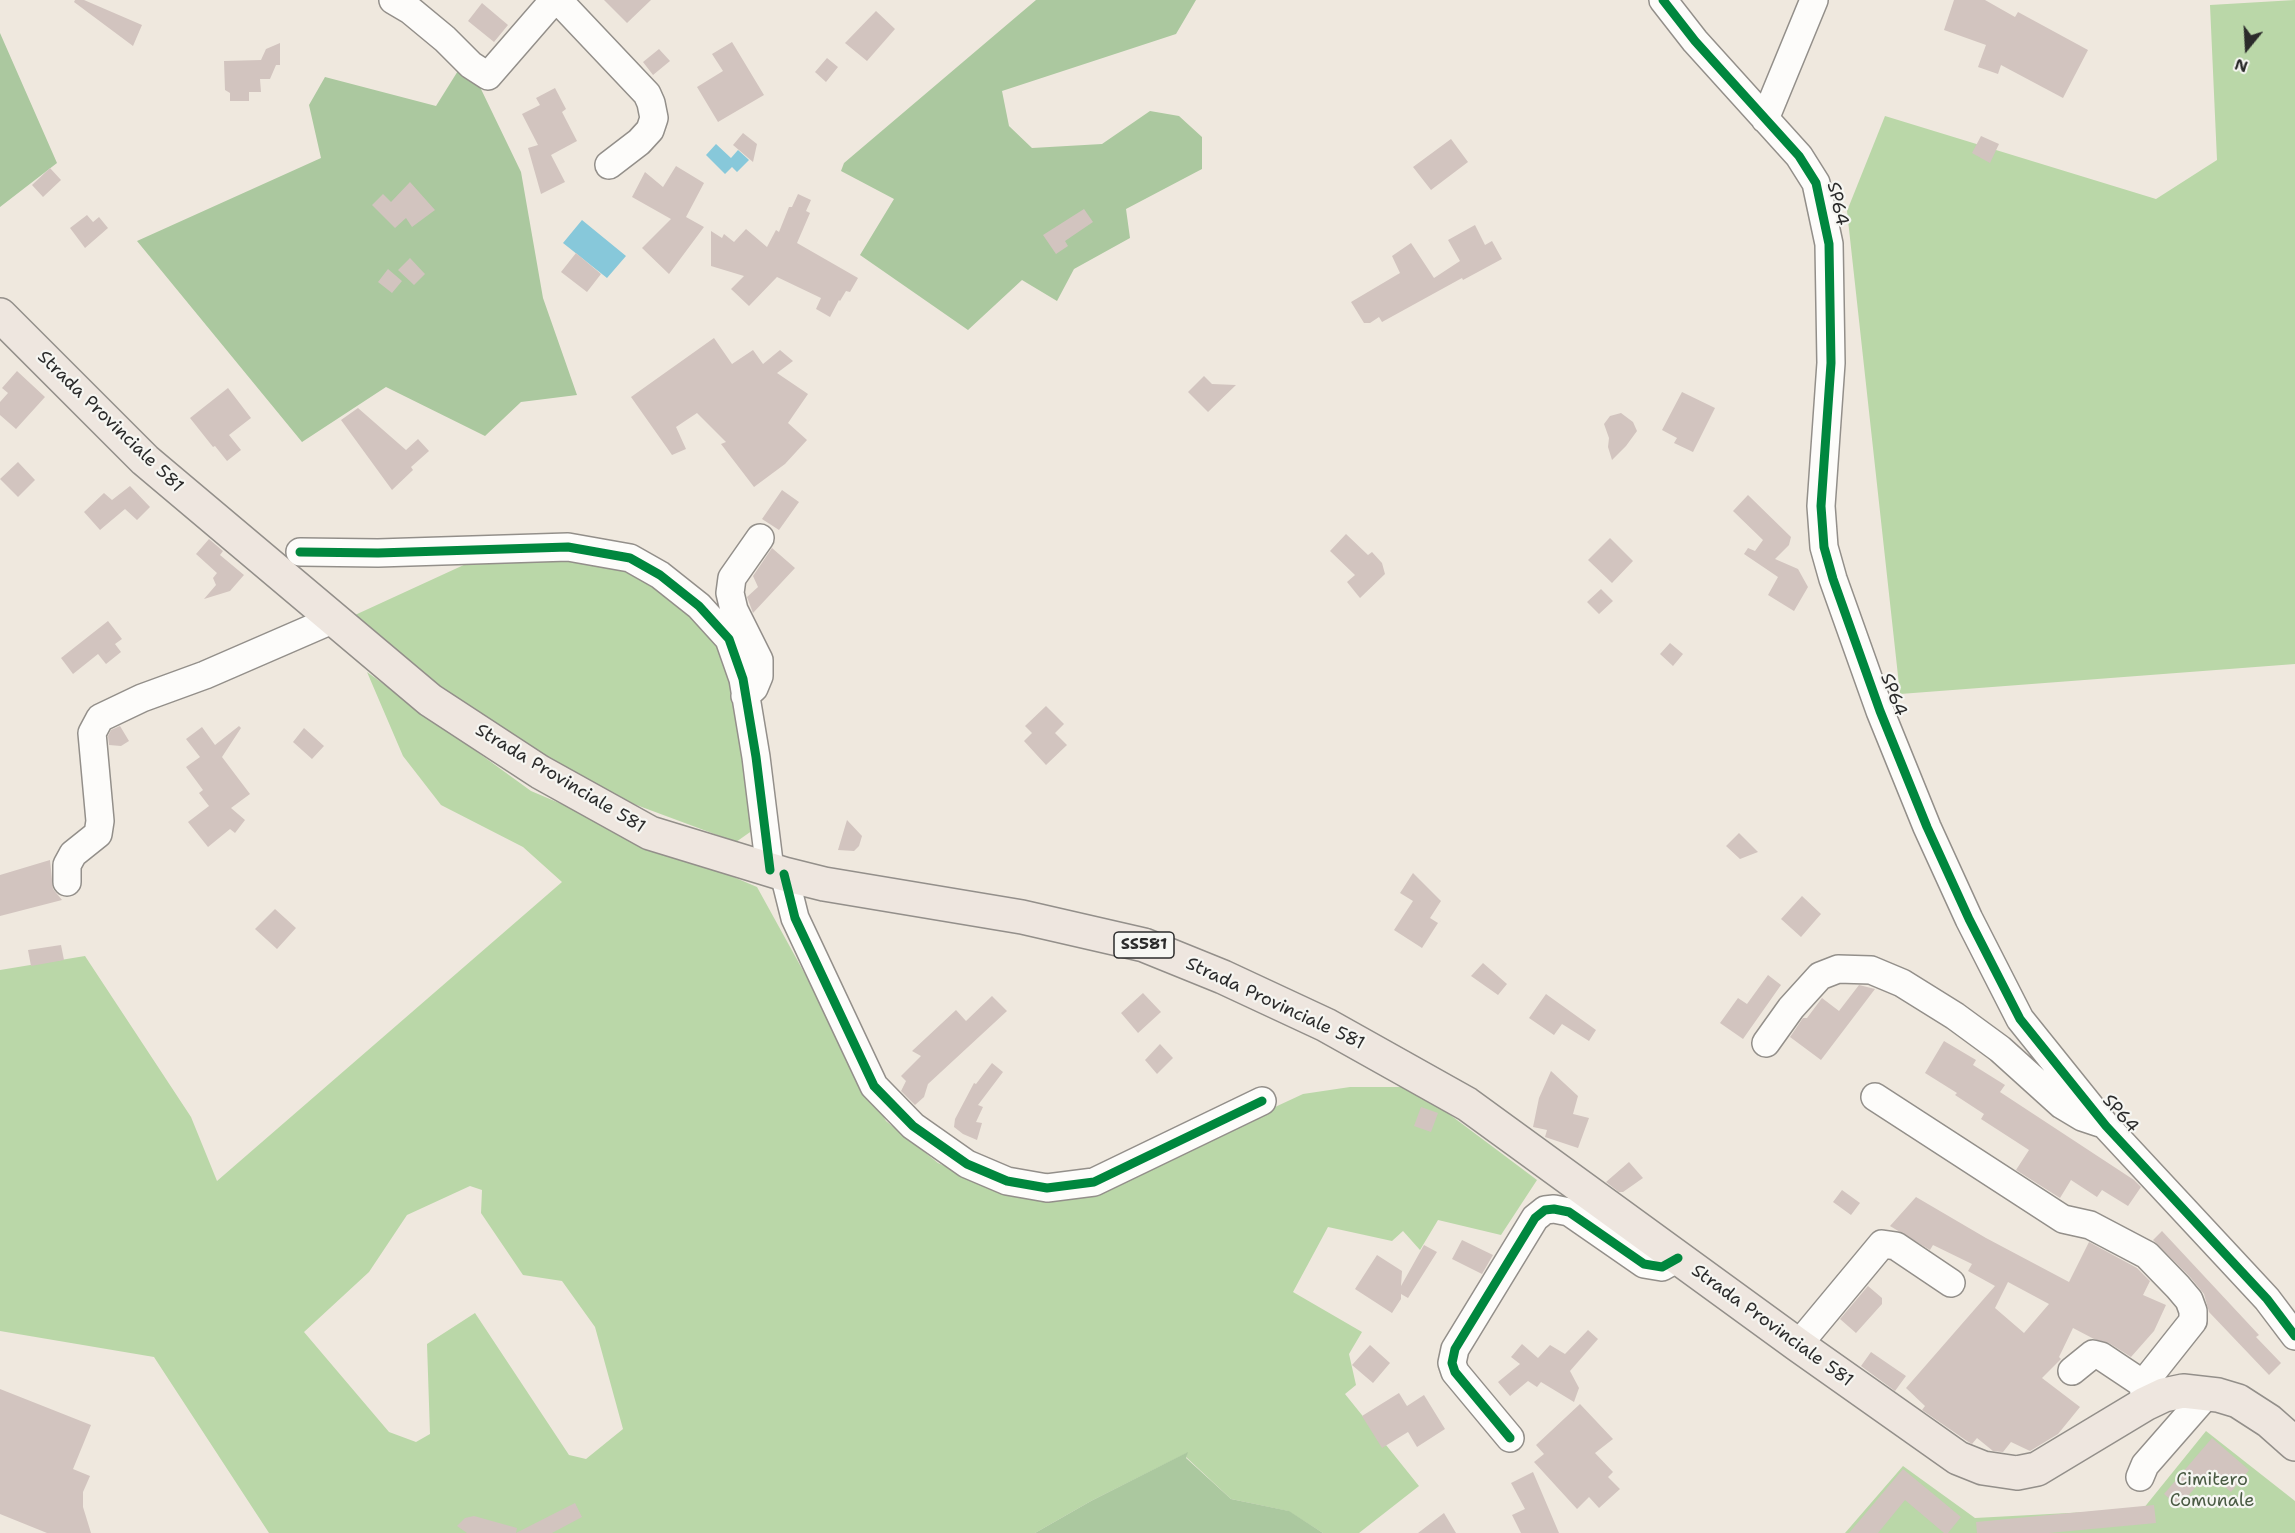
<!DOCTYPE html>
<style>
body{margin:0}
#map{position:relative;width:2295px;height:1533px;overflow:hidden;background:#efe8de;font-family:"Shantell Sans",sans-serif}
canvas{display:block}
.north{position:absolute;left:2217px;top:18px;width:60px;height:60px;-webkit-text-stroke:4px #f6f6f2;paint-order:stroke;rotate:198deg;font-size:16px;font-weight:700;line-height:24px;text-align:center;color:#2b2b2b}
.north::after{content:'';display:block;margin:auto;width:21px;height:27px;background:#2b2b2b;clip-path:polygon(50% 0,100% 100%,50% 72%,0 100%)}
</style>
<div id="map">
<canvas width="2295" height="1533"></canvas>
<div class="north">N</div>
</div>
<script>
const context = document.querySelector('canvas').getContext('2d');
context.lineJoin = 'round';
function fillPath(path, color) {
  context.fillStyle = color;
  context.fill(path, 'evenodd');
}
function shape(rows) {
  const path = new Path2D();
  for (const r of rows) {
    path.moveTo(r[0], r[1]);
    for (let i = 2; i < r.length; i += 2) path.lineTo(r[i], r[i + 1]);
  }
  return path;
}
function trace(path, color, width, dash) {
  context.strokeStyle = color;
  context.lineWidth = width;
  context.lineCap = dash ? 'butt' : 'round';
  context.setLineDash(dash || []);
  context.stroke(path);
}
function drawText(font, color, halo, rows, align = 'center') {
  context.font = font + ' "Shantell Sans",sans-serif';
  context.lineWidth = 4.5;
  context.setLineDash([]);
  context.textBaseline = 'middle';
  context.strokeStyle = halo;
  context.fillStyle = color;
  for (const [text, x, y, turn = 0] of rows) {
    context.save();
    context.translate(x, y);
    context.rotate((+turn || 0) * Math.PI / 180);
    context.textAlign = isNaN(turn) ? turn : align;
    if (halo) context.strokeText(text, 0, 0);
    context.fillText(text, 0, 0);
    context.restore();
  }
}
const green = shape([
 [2295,0,2295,664,1900,694,1847,211,1885,116,2156,199,2217,160,2210,5],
 [492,552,627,568,707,628,732,677,753,830,736,842,596,790,468,714,355,615],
 [367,672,531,791,757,887,886,1121,938,1163,1011,1196,1088,1194,1303,1094,1350,1087,1413,1087,1537,1180,1501,1235,1438,1220,1420,1250,1403,1231,1392,1241,1328,1227,1293,1292,1362,1332,1349,1354,1356,1385,1345,1394,1419,1486,1359,1533,1323,1533,1288,1511,1231,1499,1186,1457,1187,1453,1091,1501,1035,1533,269,1533,154,1357,0,1331,0,970,85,956,191,1117,217,1181,562,882,523,847,441,805,403,756],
 [470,1186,482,1190,481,1213,523,1275,562,1281,595,1327,623,1429,586,1459,569,1455,475,1313,427,1344,430,1434,416,1442,389,1432,304,1332,369,1272,407,1215],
 [2206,1431,2295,1501,2295,1533,1845,1533,1903,1466,1975,1518,2143,1509]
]);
const forest = shape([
 [1036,0,1196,0,1176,34,1002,91,1009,126,1032,148,1102,144,1150,111,1179,116,1202,137,1202,169,1126,209,1130,238,1074,269,1057,301,1022,280,968,330,860,255,894,199,841,171,844,163],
 [0,33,57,163,0,207],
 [466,58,521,172,543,298,577,395,521,402,485,436,386,387,302,442,137,241,321,158,309,105,325,77,436,106],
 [1188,1452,1186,1458,1231,1499,1289,1511,1323,1533,1035,1533,1091,1501]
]);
const water = shape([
 [716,144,731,158,738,150,749,160,737,172,732,167,725,174,706,155],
 [582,220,626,256,607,278,563,243]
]);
const building = shape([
 [75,0,84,0,142,25,133,46,74,2],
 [604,0,651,0,627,23],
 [1954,0,1985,0,2015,17,2018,12,2088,50,2063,98,2001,65,1998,74,1978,67,1986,45,1944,30],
 [482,3,508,25,494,42,468,21],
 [876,11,895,29,867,61,845,43],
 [732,42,764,95,718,122,697,87,723,71,712,54],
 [280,43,280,65,276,65,270,79,260,79,261,92,249,92,249,101,230,101,230,93,225,90,224,61,261,60,266,49],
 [659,49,670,61,653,75,643,62],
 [827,58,838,67,826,82,815,72],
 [555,88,566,109,562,112,577,141,551,155,565,182,541,194,528,148,538,145,522,114,540,105,536,98],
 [743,133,757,144,753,162,733,145],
 [1981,136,1999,144,1990,163,1972,153],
 [1451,139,1468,162,1431,190,1413,167],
 [676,166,704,183,686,217,704,227,669,274,642,248,671,219,632,197,645,172,663,187],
 [50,168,61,180,43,197,32,185],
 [410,182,435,210,412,227,406,218,395,228,372,205,383,194,391,202],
 [798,194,811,200,806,211,810,213,797,243,858,278,850,292,846,291,840,301,839,300,830,317,816,309,821,298,777,277,749,306,731,289,744,276,711,266,711,231,722,238,724,234,734,242,746,229,767,247,776,230,779,232,789,207,792,207],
 [1084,209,1093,222,1065,241,1068,246,1056,254,1043,235],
 [87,215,93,222,99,217,108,228,85,248,70,228],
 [1475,225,1485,245,1492,241,1502,259,1463,280,1462,278,1382,322,1379,317,1370,323,1364,323,1351,302,1400,273,1392,256,1411,243,1434,278,1460,261,1448,240],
 [576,253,601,274,587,292,561,272],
 [410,258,425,274,414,285,398,270],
 [388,269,402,281,392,293,378,282],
 [714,338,732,364,753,350,763,364,780,350,793,361,777,373,808,394,788,423,807,440,785,464,754,487,721,444,726,442,697,413,676,427,686,449,672,455,631,397],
 [17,371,45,397,16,429,0,415,0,402,8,393,2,388],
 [1204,376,1212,384,1236,385,1208,412,1188,392],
 [228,388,251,418,229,435,241,450,227,461,215,446,213,447,190,418],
 [1682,392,1715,408,1693,452,1674,443,1677,438,1662,430],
 [358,408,406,450,418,439,429,451,411,467,413,470,392,490,341,420],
 [1621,413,1633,422,1637,431,1626,446,1612,460,1608,447,1609,438,1604,424,1610,416],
 [18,462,35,480,18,497,0,479],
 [130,486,150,507,137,520,125,509,100,530,84,512,104,493,112,500],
 [782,490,799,502,779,530,762,519],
 [1748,495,1791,537,1789,545,1775,559,1798,569,1808,587,1794,611,1768,595,1778,577,1744,554,1748,548,1755,551,1763,540,1733,511],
 [1346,534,1368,555,1372,552,1382,563,1385,574,1360,598,1347,582,1355,575,1330,551],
 [1610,538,1633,561,1612,583,1588,560],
 [209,539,223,551,220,555,244,575,230,591,204,599,216,585,213,578,217,573,196,554],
 [772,548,795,568,753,613,747,597,758,587,753,576],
 [1601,589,1613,601,1599,614,1587,602],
 [108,621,122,639,115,644,121,652,106,664,98,654,73,674,61,658],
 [1670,643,1683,654,1673,666,1660,654],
 [1046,706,1064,724,1055,733,1067,745,1046,765,1024,741,1032,733,1025,726],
 [120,726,129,741,121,746,109,745,108,736,111,730],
 [239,726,241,728,222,757,250,794,231,808,245,820,235,833,230,829,208,847,188,822,209,806,199,793,203,790,186,767,200,757,186,739,202,727,215,745],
 [304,728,324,746,312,759,293,742],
 [847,820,862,836,859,846,854,851,838,850],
 [1739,833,1758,852,1740,859,1726,846],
 [50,860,53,889,62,900,0,916,0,875],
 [1413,873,1441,901,1430,918,1438,923,1422,948,1394,930,1413,901,1400,893],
 [1802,896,1821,914,1801,937,1781,919],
 [275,909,296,928,277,949,255,929],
 [61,945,64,960,31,966,28,950],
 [1483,963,1507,984,1498,995,1471,976],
 [1768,975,1781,985,1743,1039,1720,1023,1738,998,1747,1004],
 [1859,985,1875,989,1821,1060,1790,1037,1803,1018,1807,1018,1822,998,1839,1011],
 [1143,993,1161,1012,1138,1033,1121,1013],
 [1546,994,1596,1030,1589,1041,1562,1024,1554,1035,1529,1018],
 [992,996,1007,1011,928,1084,924,1097,915,1105,901,1091,906,1081,901,1076,921,1056,912,1051,956,1010,966,1021],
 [1944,1041,1976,1060,1973,1065,2005,1085,2000,1092,2134,1180,2141,1187,2128,1206,2102,1190,2097,1197,2071,1180,2060,1198,2016,1170,2029,1150,1981,1119,1984,1114,1955,1095,1957,1093,1925,1073],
 [1160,1044,1173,1058,1157,1074,1145,1060],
 [992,1063,1003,1072,978,1105,983,1107,976,1122,982,1123,977,1140,963,1134,954,1127,955,1119,974,1083,976,1084],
 [1551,1071,1578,1096,1573,1114,1589,1118,1578,1148,1545,1137,1547,1130,1533,1127,1539,1098],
 [1421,1107,1438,1113,1431,1132,1414,1126],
 [1629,1162,1643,1178,1623,1192,1619,1192,1606,1182],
 [1842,1190,1860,1203,1851,1215,1833,1202],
 [1916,1197,1986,1238,2069,1282,2089,1242,2137,1268,2150,1281,2143,1295,2166,1305,2154,1331,2131,1357,2109,1343,2094,1339,2073,1328,2059,1357,2061,1359,2042,1378,2080,1407,2058,1434,2030,1451,2011,1442,2003,1452,1993,1451,1977,1438,1972,1444,1967,1441,1922,1410,1925,1406,1906,1388,1995,1286,1968,1271,1972,1264,1933,1245,1930,1250,1890,1226],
 [2008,1282,2049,1304,2024,1333,1995,1308],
 [2162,1231,2259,1335,2256,1337,2281,1363,2269,1375,2209,1312,2204,1294,2190,1277,2153,1240],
 [1462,1240,1493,1255,1482,1274,1452,1259],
 [1424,1245,1437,1252,1408,1298,1401,1294,1401,1299,1392,1313,1355,1289,1377,1255,1402,1271,1401,1286],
 [1868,1286,1882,1298,1882,1304,1856,1333,1840,1319],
 [1588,1330,1598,1339,1570,1371,1579,1388,1574,1402,1541,1382,1537,1387,1528,1381,1510,1396,1498,1382,1520,1364,1511,1357,1522,1344,1538,1358,1550,1345,1565,1354],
 [1370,1345,1390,1363,1373,1383,1352,1365],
 [1871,1352,1906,1376,1895,1391,1861,1366],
 [0,1389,91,1425,73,1469,90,1476,83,1492,83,1507,91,1533,47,1533,0,1514],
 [1399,1393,1407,1406,1424,1395,1445,1429,1417,1447,1408,1432,1382,1448,1362,1416],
 [1580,1404,1613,1439,1595,1453,1613,1472,1608,1477,1620,1489,1599,1508,1589,1497,1577,1509,1534,1462,1544,1454,1536,1445],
 [2212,1438,2249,1470,2231,1492,2208,1472,2179,1507,2164,1494],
 [1903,1469,1961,1517,1948,1533,1944,1533,1905,1500,1878,1533,1849,1533],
 [1533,1472,1559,1533,1521,1533,1512,1515,1525,1509,1511,1483],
 [575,1503,582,1517,552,1533,516,1533],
 [2154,1505,2156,1523,2049,1533,1977,1533,1976,1522],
 [1444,1513,1456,1533,1418,1533],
 [474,1516,517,1528,516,1533,467,1533,457,1526,465,1518]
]);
const minor = shape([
 [393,0,410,10,445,39,471,65,488,76,554,0],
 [558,0,647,94,651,103,654,118,650,130,639,142,609,165],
 [1663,0,1695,41,1799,156,1816,183,1829,244,1831,363,1821,506,1824,547,1833,579,1880,711,1927,827,1969,919,2020,1019,2106,1126,2267,1299,2295,1336],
 [1765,119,1814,0],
 [300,552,378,553,568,547,630,558,660,575,699,606,729,639,743,679,756,757,770,870],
 [745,696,754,688,759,676,759,660,734,610,730,593,732,578,760,538],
 [784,874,795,918,874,1086,913,1126,967,1164,1007,1181,1047,1188,1094,1182,1262,1101],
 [67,882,67,865,73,854,98,834,100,821,92,733,100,718,142,698,205,675,334,619],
 [1766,1043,1791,1008,1820,976,1838,969,1871,970,1902,983,1955,1016,2000,1049,2062,1105,2082,1117,2100,1123],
 [1875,1097,2063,1219,2090,1225,2147,1255,2178,1287,2189,1300,2193,1311,2193,1321,2143,1384,2145,1404],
 [1798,1345,1882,1244,1896,1246,1951,1283],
 [2072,1371,2093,1354,2101,1356,2143,1384],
 [1510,1438,1455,1372,1452,1363,1455,1349,1535,1218,1545,1210,1554,1209,1569,1212,1644,1264,1662,1267,1678,1258],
 [2140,1477,2145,1465,2208,1393]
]);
const major = shape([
 [0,315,145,460,430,700,540,772,650,833,784,874,824,884,1022,917,1144,945,1223,977,1326,1025,1467,1104,1798,1345,1958,1458,1983,1468,2017,1473,2037,1469,2145,1404,2164,1395,2183,1391,2218,1395,2238,1401,2269,1421,2295,1444]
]);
const cycleway = shape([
 [1663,0,1695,41,1799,156,1816,183,1829,244,1831,363,1821,506,1824,547,1833,579,1880,711,1927,827,1969,919,2020,1019,2106,1126,2267,1299,2295,1336],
 [300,552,378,553,568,547,630,558,660,575,699,606,729,639,743,679,756,757,770,870],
 [784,874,795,918,874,1086,913,1126,967,1164,1007,1181,1047,1188,1094,1182,1262,1101],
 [1510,1438,1455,1372,1452,1363,1455,1349,1535,1218,1545,1210,1554,1209,1569,1212,1644,1264,1662,1267,1678,1258]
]);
const shields = [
 [1144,945,60]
];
const shieldNames = [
 ["SS581",1144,945]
];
const streetNames = [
 ["SP64",1837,204,77],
 ["Strada Provinciale 581",110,422,44],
 ["SP64",1893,695,69],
 ["Strada Provinciale 581",560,779,31],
 ["Strada Provinciale 581",1275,1004,25],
 ["SP64",2120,1114,49],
 ["Strada Provinciale 581",1772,1326,36]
];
const parkNames = [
 ["Cimitero",2212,1480],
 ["Comunale",2212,1501]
];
fillPath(green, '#bad7a8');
fillPath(forest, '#abc89f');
fillPath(water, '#87c8da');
fillPath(building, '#d2c4bf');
trace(minor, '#938f8a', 30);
trace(major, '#938f8a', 36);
trace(minor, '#fdfcfa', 27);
trace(major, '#eee6df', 33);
trace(cycleway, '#00873e', 9);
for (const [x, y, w] of shields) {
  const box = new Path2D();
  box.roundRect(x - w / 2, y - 13, w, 26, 4.5);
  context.fillStyle = '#f6f6f2';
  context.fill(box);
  trace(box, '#2b2b2b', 1.5);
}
drawText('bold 16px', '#2b2b2b', null, shieldNames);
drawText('18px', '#2b2b2b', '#f6f6f2', streetNames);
drawText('18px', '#495a43', '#f6f6f2', parkNames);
</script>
